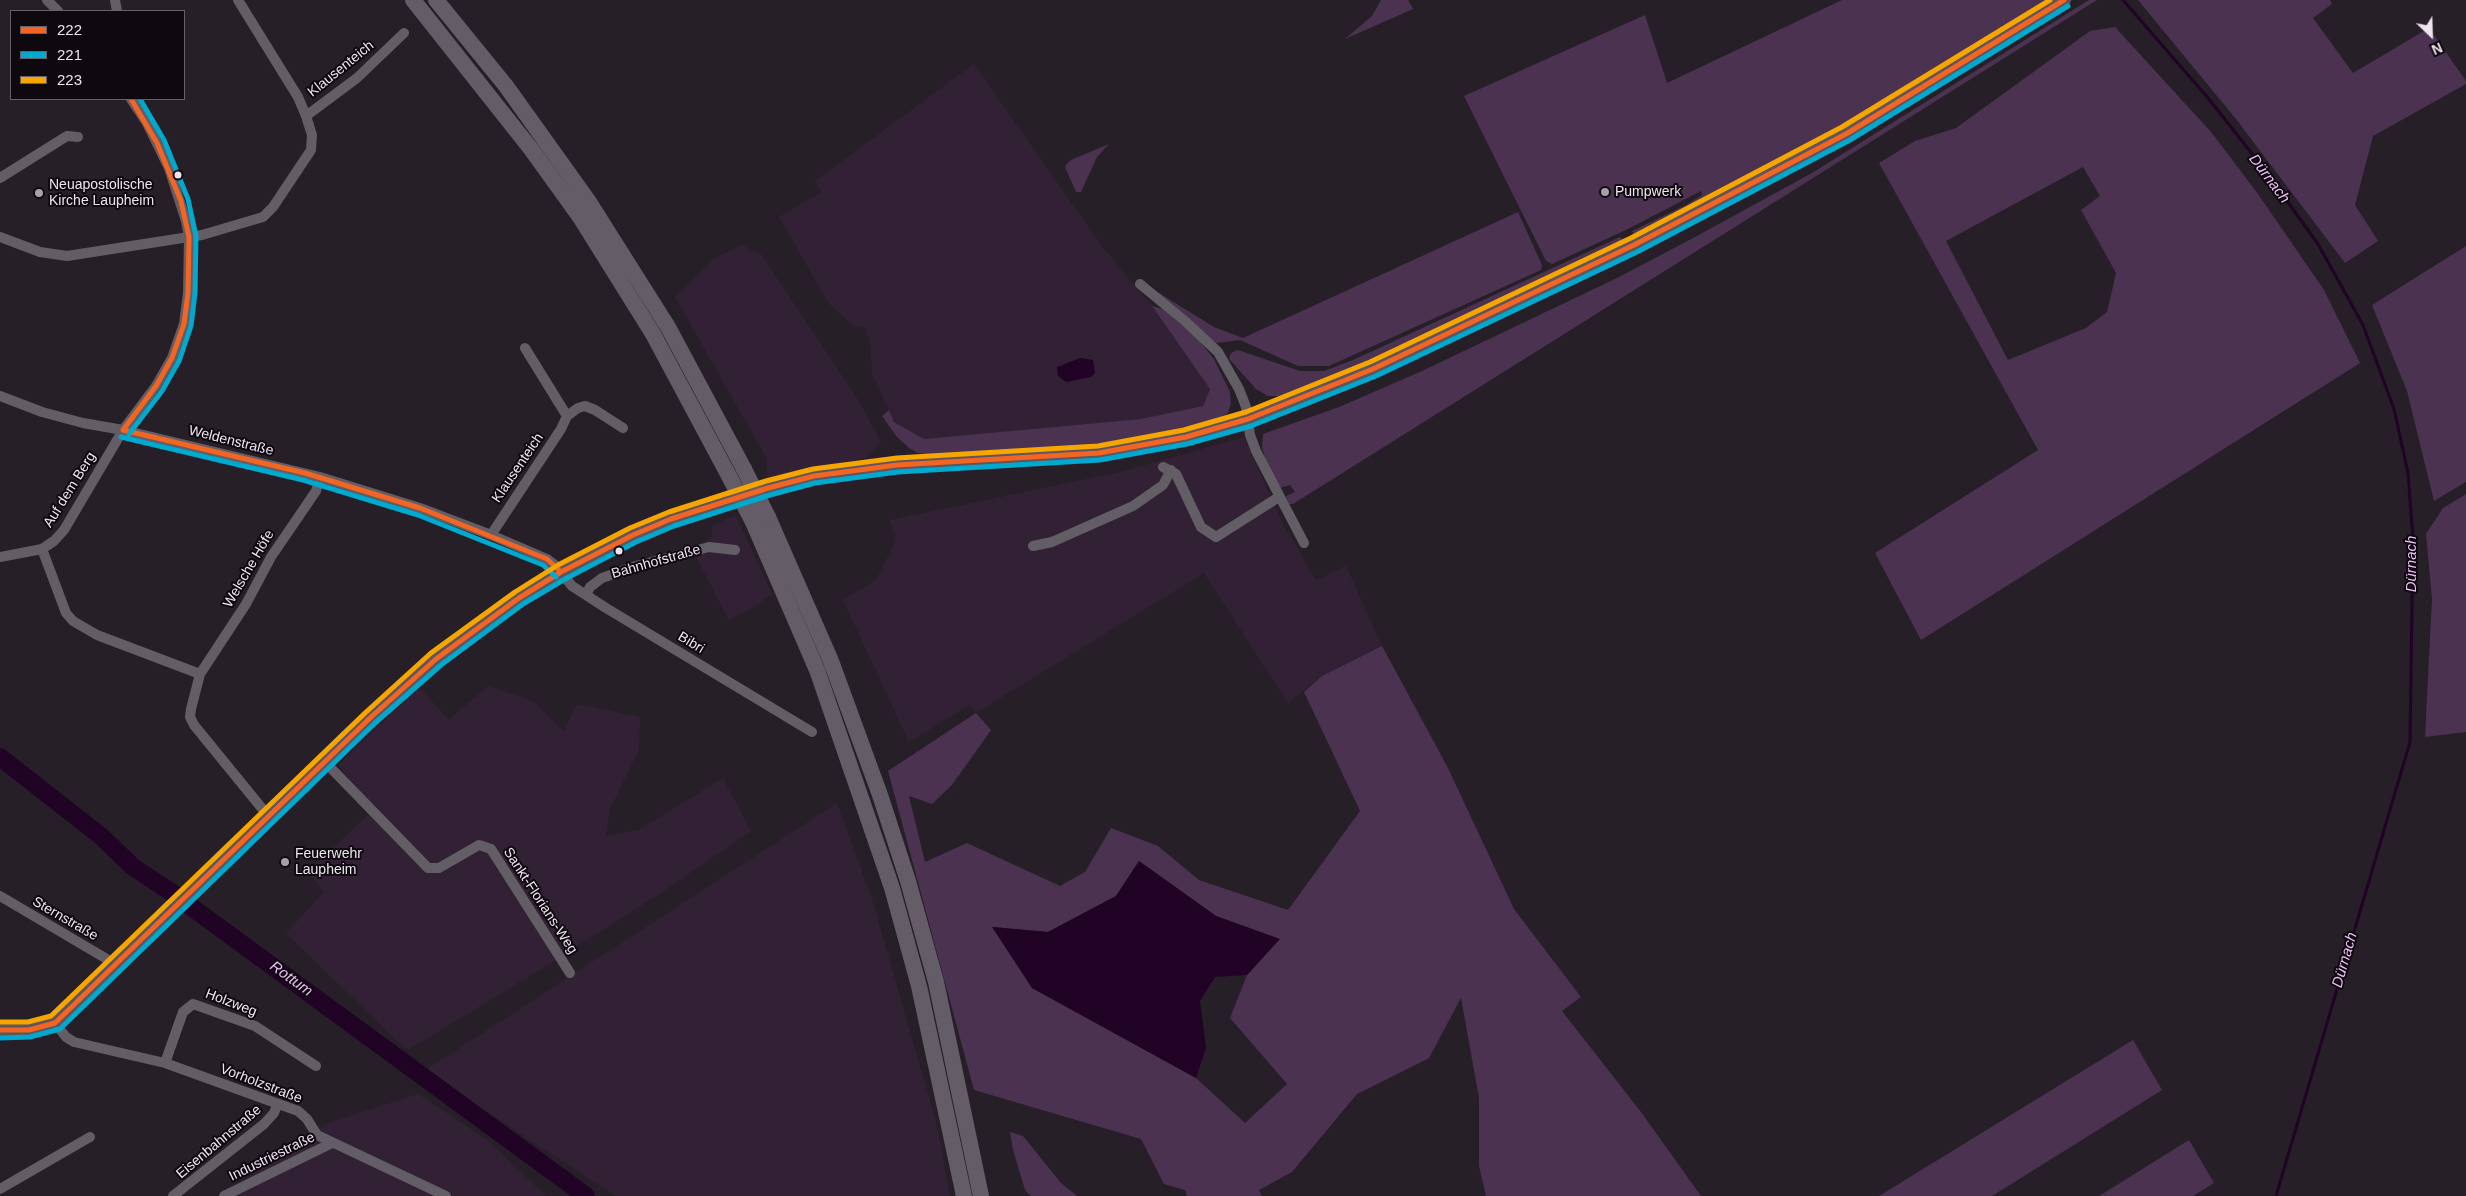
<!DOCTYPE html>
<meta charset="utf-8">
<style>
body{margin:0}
#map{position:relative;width:2466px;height:1196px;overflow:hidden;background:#261f28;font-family:Helvetica,sans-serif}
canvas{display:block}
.legend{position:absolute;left:10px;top:10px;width:175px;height:90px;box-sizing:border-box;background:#0e080f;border:1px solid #686069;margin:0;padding:6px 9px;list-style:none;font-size:15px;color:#eee4f0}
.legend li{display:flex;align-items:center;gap:10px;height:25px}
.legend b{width:25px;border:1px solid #686069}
.north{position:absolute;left:2406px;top:10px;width:50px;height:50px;-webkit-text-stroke:4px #0e080f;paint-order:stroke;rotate:156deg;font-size:14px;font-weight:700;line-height:20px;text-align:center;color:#eee4f0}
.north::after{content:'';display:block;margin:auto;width:18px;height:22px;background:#eee4f0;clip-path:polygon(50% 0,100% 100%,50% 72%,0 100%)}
</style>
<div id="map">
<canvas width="2466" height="1196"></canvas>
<ul class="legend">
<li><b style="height:6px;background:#f26522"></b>222</li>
<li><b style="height:6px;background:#00a9ce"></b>221</li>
<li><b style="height:6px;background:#f7a600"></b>223</li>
</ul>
<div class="north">N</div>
</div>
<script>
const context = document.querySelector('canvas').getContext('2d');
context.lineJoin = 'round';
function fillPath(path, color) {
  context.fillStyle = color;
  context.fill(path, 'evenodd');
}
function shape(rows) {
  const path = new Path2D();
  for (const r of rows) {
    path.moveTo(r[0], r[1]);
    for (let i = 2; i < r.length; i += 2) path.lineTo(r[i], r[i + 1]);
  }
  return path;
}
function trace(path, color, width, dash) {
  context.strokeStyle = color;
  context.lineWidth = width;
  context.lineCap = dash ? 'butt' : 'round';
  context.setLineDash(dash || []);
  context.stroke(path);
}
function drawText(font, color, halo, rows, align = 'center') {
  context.font = font + ' Helvetica,sans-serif';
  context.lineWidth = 4;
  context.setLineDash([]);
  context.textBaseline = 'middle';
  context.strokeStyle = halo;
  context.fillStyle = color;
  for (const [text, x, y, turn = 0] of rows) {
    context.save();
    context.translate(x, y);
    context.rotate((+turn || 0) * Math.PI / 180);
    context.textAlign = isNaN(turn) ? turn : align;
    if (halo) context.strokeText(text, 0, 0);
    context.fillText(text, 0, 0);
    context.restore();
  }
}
const built = shape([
 [974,64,1101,245,1152,306,1210,389,1203,406,1142,419,924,439,894,422,872,374,871,350,866,327,854,326,829,304,779,217,821,192,815,181],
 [742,245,761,254,857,398,881,442,869,457,767,478,767,459,675,297,716,257],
 [1244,437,1283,524,1316,580,1346,566,1382,646,1322,676,1288,703,1204,573,976,713,970,705,909,742,843,600,876,580,896,540,890,520,1120,472],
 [736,515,772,594,755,606,729,620,695,555,712,535,712,525],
 [488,686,533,701,564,731,577,704,640,717,639,750,610,809,606,836,639,830,723,778,751,831,658,895,546,966,410,1049,404,1048,286,933,324,892,311,876,312,868,375,808,338,765,419,687,449,720],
 [837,803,872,899,936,1122,950,1196,616,1196,424,1071],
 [418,1094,490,1142,546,1196,221,1196,325,1124]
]);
const green = shape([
 [1381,0,1408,0,1413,9,1345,39,1372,16],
 [1842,0,2053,0,1885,103,1643,235,1635,236,1632,231,1686,205,1702,195,1701,191,1628,229,1552,264,1546,261,1464,96,1645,15,1667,83],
 [2089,0,2097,0,1293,504,1289,504,1286,496,1295,492,1290,485,1280,488,1266,461,1262,447,1263,434,1339,407,1422,371,1619,277,1695,237,1812,173],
 [2138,0,2330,0,2332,4,2313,18,2353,73,2429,28,2466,81,2466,84,2373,136,2355,205,2378,241,2345,263,2236,119],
 [2115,27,2212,133,2258,194,2324,290,2360,363,1921,640,1875,553,2038,450,1879,163,1915,141,1956,128,2090,31],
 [2083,167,2100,196,2081,210,2116,273,2107,312,2086,328,2008,360,1946,241],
 [1109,144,1097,157,1081,192,1076,192,1065,167,1067,164,1071,160],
 [1518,212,1542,265,1541,270,1329,366,1298,366,1240,340,1216,343,1151,288,1214,327,1243,338],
 [1620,237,1624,240,1624,245,1466,320,1298,392,1284,396,1268,396,1256,389,1229,359,1231,353,1238,350,1300,371,1324,371,1353,360],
 [2466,246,2466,482,2434,501,2407,391,2372,305],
 [1152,306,1163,309,1198,339,1214,359,1230,392,1231,404,1228,413,1217,420,1178,430,1089,446,932,455,918,453,909,448,897,437,882,416,889,410,894,422,924,439,1141,419,1203,406,1210,389],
 [2466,494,2466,732,2425,737,2432,599,2426,534,2443,508],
 [1382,646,1448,768,1514,909,1581,997,1562,1011,1641,1112,1701,1196,1486,1196,1479,1166,1479,1098,1461,998,1429,1058,1357,1094,1292,1172,1259,1190,1262,1196,1187,1196,1185,1190,1164,1184,1141,1139,974,1090,888,771,976,713,991,730,952,785,932,804,909,796,925,862,967,843,1060,886,1085,872,1111,828,1158,846,1199,880,1288,910,1360,811,1304,692,1322,676],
 [1139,861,1216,916,1279,939,1247,975,1230,1018,1287,1084,1245,1123,1196,1078,1032,988,993,927,1048,932,1116,896],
 [2133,1040,2162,1090,1992,1196,1879,1196],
 [1010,1132,1023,1136,1061,1183,1077,1196,1031,1196,1025,1190,1013,1150],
 [2189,1140,2214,1183,2193,1196,2099,1196]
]);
const water = shape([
 [1080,358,1093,360,1095,373,1091,377,1066,382,1058,376,1057,367],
 [1139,861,1216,916,1280,939,1247,975,1215,977,1200,1001,1206,1048,1196,1078,1032,988,992,927,1048,932,1116,896]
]);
const stream = shape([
 [2123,0,2208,98,2264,169,2318,244,2363,325,2394,409,2408,473,2413,539,2410,742,2276,1196]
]);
const river = shape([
 [0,757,102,837,133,867,171,892,586,1196]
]);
const minor = shape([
 [47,0,58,11],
 [115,0,117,11],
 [238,0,298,97,306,116],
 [0,178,67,136,78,137],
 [0,237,40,252,67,256,202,235,263,217,273,207,311,150,312,135,306,116,357,78,404,33],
 [1140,284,1186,322,1218,352,1239,389,1246,407,1250,435,1256,451,1304,543],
 [0,396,42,412,83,423,123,430,320,477,420,508,491,535,547,559,555,565,572,586,606,608,812,732],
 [567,416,578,408,585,406,595,410,623,428],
 [1163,467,1176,474,1201,527,1216,537,1279,497],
 [491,535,561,429,567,416,525,348],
 [1033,546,1052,542,1133,506,1163,485,1171,470],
 [42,549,66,613,73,621,97,635,200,674],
 [0,557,42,549,54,541,64,530,123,430,156,386,172,358,184,324,188,293,189,237,186,221,169,168,147,123,131,99],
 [586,595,590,587,602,578,636,566,709,547,735,550],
 [325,762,428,868,439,868,479,845,491,849,570,973],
 [269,817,194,725,190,717,191,709,200,674,246,604,271,557,316,491,320,477],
 [0,896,117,965],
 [55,1023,66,1037,74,1042,165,1063,298,1111,307,1119,317,1135,446,1196],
 [165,1063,183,1012,193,1004,255,1026,316,1066],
 [0,1189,90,1137],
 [173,1196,264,1124,274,1113,277,1105],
 [224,1196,332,1143]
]);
const secondary = shape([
 [0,1030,29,1030,55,1023,370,718,436,659,519,598,561,572,633,535,671,519,768,488,814,476,897,465,1099,453,1186,437,1248,419,1373,369,1634,245,1846,134,2064,0]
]);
const trunk = shape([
 [413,0,531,149,580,217,653,334,729,476],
 [436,0,506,86,589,202,668,327,744,469],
 [768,517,831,661,880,795,908,881,936,982,981,1196],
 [753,522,817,670,892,888,919,986,964,1196]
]);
const trunkBridge = shape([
 [744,469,768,517],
 [729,476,753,522]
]);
const bus1 = shape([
 [123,430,305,473,420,508,547,559,561,572],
 [123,430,156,386,172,358,184,324,188,293,189,237,181,201,157,143,131,99],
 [0,1030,29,1030,55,1023,370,718,436,659,519,598,561,572,633,535,671,519,768,488,814,476,897,465,1099,453,1186,437,1248,419,1373,369,1634,245,1846,134,2064,0]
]);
const bus2 = shape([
 [129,434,162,391,179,361,191,326,195,293,196,236,188,199,164,140,140,99],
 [121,437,303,480,418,515,543,565,556,577],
 [0,1038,30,1037,60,1029,375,723,441,665,523,604,565,579,636,542,674,526,770,495,815,483,898,472,1100,460,1187,444,1251,426,1376,376,1637,252,1850,140,2068,6]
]);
const bus3 = shape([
 [0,1022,28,1022,51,1016,365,713,431,653,515,592,558,565,630,528,669,512,766,481,813,469,897,458,1098,446,1184,430,1246,412,1370,362,1631,238,1842,127,2050,0]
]);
const markers = [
 [178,175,4.5,"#eee4f0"],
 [1605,192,5,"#a89faa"],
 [39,193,5,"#a89faa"],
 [619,551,4.5,"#eee4f0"],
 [285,862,5,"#a89faa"]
];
const streetNames = [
 ["Klausenteich",341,69,-39],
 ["Weldenstraße",231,441,14],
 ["Klausenteich",518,468,-56],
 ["Auf dem Berg",70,490,-58],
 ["Bahnhofstraße",656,562,-16],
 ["Welsche Höfe",249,569,-60],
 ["Bibri",691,643,31],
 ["Sankt-Florians-Weg",540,901,57],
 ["Sternstraße",65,919,30],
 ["Holzweg",231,1003,21],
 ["Vorholzstraße",261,1084,21],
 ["Eisenbahnstraße",219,1142,-40],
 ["Industriestraße",272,1157,-26]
];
const poiNames = [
 ["Neuapostolische",49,185],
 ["Kirche Laupheim",49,201],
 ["Pumpwerk",1615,192],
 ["Feuerwehr",295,854],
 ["Laupheim",295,870]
];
const waterNames = [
 ["Dürnach",2269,179,53],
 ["Dürnach",2412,564,-90],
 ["Dürnach",2345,960,-74],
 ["Rottum",291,979,36]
];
fillPath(built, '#322135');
fillPath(green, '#4b3250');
fillPath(water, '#200325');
trace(stream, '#200325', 3);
trace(river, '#200325', 18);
trace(minor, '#635e65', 10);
trace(secondary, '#5d565f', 14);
trace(trunk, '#645c66', 16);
trace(trunkBridge, '#645c66', 16);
trace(bus1, '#f26522', 5);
trace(bus2, '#00a9ce', 5);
trace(bus3, '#f7a600', 5);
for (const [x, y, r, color] of markers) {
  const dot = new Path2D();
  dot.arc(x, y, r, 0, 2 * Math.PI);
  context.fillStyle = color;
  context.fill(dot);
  trace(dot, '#0e080f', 2);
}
drawText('14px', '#eee4f0', '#0e080f', streetNames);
drawText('14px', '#eee4f0', '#0e080f', poiNames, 'left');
drawText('italic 15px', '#efbff8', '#0e080f', waterNames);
</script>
